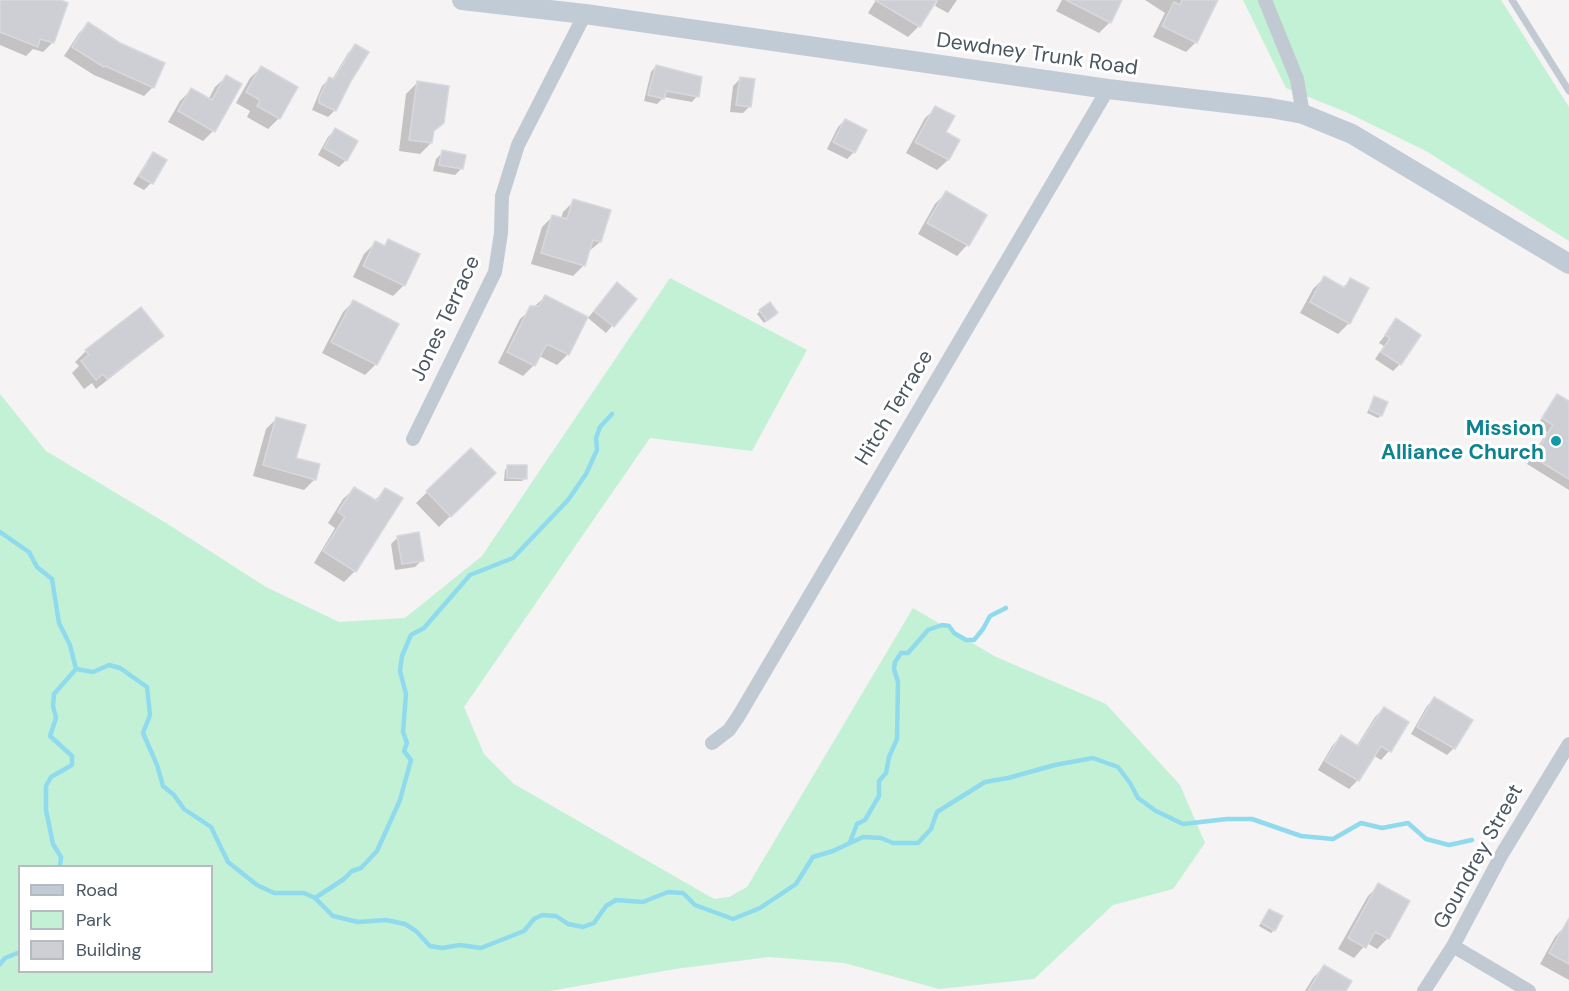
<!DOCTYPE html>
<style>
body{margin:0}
#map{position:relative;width:1569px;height:991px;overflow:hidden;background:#f5f3f3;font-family:"DM Sans",sans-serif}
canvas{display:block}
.legend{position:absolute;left:18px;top:865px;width:195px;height:108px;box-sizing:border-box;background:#fff;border:2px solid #b7bbc0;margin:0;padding:8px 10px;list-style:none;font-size:18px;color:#4a5661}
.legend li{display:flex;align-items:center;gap:12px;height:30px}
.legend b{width:30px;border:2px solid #b7bbc0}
</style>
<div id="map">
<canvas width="1569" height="991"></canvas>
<ul class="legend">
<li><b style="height:8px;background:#c1cbd6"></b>Road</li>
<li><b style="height:16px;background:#c3f1d5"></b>Park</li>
<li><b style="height:16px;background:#cdcfd5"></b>Building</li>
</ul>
</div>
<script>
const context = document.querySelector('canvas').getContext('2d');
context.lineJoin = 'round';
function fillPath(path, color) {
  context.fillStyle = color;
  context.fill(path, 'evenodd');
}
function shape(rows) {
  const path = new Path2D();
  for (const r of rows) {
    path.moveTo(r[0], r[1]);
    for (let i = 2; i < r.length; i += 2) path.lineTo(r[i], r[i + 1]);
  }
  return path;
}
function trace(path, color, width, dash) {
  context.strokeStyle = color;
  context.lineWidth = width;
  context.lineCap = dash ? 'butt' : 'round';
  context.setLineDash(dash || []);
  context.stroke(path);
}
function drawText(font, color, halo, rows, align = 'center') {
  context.font = font + ' "DM Sans",sans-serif';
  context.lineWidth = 6;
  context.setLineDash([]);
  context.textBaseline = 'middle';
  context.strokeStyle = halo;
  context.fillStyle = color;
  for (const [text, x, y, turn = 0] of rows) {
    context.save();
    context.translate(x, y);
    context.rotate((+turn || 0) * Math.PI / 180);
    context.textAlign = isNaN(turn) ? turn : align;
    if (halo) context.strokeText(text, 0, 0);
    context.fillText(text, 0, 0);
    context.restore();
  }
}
const green = shape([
 [1243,0,1501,0,1569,107,1569,241,1426,151,1346,112,1286,88],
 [670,278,807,350,752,451,650,438,464,707,484,754,514,784,714,899,729,897,747,887,913,608,996,657,1106,704,1180,785,1205,843,1173,889,1113,905,1034,979,939,989,844,963,769,957,675,969,550,991,0,991,0,394,46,451,166,523,266,587,339,622,405,618,482,556],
 [212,866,212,972,20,972,20,866]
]);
const shadow = shape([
 [0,0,57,0,53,42,43,52,33,49,26,56,0,45],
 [876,0,932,0,934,2,919,26,908,37,868,13],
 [938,0,957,0,948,13,935,6],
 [1062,0,1115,0,1110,22,1099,33,1056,11],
 [1145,0,1216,0,1196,42,1186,52,1153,37,1165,13],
 [88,24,153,87,144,96,94,75,64,56,79,33],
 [355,46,350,80,335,110,328,117,312,110,322,86,329,79,332,80,348,53],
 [656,66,697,96,692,102,664,97,657,104,644,101,651,72],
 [261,68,279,118,268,129,247,117,250,111,236,103,250,78],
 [226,77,213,131,203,141,168,122,180,101,191,90,208,100,215,87],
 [740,79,750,106,743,113,730,112,733,86],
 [417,83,432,133,431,143,420,154,399,151,406,94],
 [936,108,944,133,958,141,948,160,937,170,906,153,925,118],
 [845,120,854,152,847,159,827,149,838,127],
 [335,130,346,160,339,167,318,155,328,137],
 [443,152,462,168,455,175,433,171,436,159],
 [154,154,165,160,151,183,144,190,133,184,147,161],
 [946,193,985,215,967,245,957,256,918,234,935,204],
 [574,201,600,242,588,252,584,265,573,276,531,264,542,227,553,216,561,219,563,212],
 [389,241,404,285,393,296,353,277,364,254,375,243,383,246],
 [1324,278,1342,288,1351,280,1349,323,1338,334,1300,313,1313,289],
 [610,291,635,299,606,333,588,318],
 [545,297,568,354,557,365,539,356,534,365,523,376,498,363,520,319],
 [354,301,376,364,365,375,322,353,343,312],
 [760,311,773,316,764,323,757,314],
 [1397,320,1400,364,1393,371,1375,359,1384,346,1379,343],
 [162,336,151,346,96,389,92,383,84,389,72,373,79,366,75,362,86,351],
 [1558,396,1569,403,1569,490,1527,464,1547,432,1537,426,1551,403],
 [1374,398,1381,415,1378,418,1367,413],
 [277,418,295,459,315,479,304,490,253,476,266,429],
 [471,450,494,473,439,527,416,503],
 [508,467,526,478,522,481,504,481,505,470],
 [354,489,375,500,386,489,400,499,355,571,344,582,314,563,335,528,328,523,343,499],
 [398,537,422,560,415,567,395,570,391,544],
 [1434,699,1454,748,1447,755,1411,734,1427,706],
 [1384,708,1389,751,1381,760,1373,755,1358,780,1349,789,1318,770,1332,746,1341,737,1356,747,1375,717],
 [1379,885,1388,938,1377,949,1367,943,1354,958,1338,949,1368,896],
 [1267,913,1274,930,1271,933,1259,926],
 [1565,926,1569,928,1569,980,1540,964,1555,937],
 [1324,967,1344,991,1305,991,1313,978]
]);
const stream = shape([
 [0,532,29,552,37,567,52,579,59,623,70,645,76,669,54,694,53,706,56,718,50,736,72,756,72,765,51,777,46,786,46,810,53,844,61,857,60,866],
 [76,669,93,672,109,665,120,668,147,687,150,715,143,733,157,765,163,786,174,795,184,809,211,827,228,862,257,885,274,893,304,893,315,898,333,916,358,922,386,920,405,924,416,931,430,946,442,948,460,945,481,948,524,931,534,919,542,915,556,916,568,924,583,927,594,923,606,906,616,900,643,902,668,892,683,893,695,905,733,919,760,908,796,884,813,857,833,851,863,837,881,838,893,843,918,843,931,829,937,812,985,782,1008,778,1055,765,1093,758,1118,767,1130,783,1138,798,1156,811,1183,824,1227,819,1252,819,1301,836,1333,839,1361,823,1382,828,1408,823,1426,839,1449,845,1472,840],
 [850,842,857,824,865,820,879,796,879,781,886,773,889,757,897,739,898,682,894,669,895,662,901,653,908,653,928,630,942,625,949,626,954,633,966,640,974,640,983,629,990,616,1006,608],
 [315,898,344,879,352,871,361,868,377,851,400,800,411,760,404,751,407,743,403,732,406,694,400,671,402,656,411,635,424,628,470,575,513,558,568,500,586,474,597,450,596,438,600,427,612,414],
 [0,964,5,958,20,952]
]);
const building = shape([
 [0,0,61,0,68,3,54,43,40,39,38,47,0,32,0,0],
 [875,0,937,0,920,27,875,0],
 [1066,0,1122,0,1111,23,1066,0],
 [1182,0,1218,0,1197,43,1162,26,1174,2,1180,5,1182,0],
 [88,22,120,43,165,63,154,88,105,66,104,67,72,47,88,22],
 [355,44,369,52,351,81,336,111,319,103,319,98,329,77,334,79,355,44],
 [656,65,702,77,699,97,666,91,664,99,648,95,656,65],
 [261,66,298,87,280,119,257,106,260,100,246,92,261,66],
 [226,75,242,84,215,132,178,111,191,88,212,100,226,75],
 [740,77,755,79,751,107,736,105,740,77],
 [417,81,449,86,444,123,434,131,432,143,409,140,417,81],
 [935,106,955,116,946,132,960,140,949,160,915,142,935,106],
 [845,119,867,130,855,153,833,142,845,119],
 [335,128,358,141,347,161,324,148,335,128],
 [442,150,466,155,463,169,439,165,442,150],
 [153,152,167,160,153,184,139,176,153,152],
 [946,191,987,215,969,246,927,223,946,191],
 [573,199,611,210,601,242,593,240,585,266,541,253,552,215,567,219,573,199],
 [388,239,420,254,405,286,363,266,375,241,385,246,388,239],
 [1324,276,1345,288,1350,278,1369,288,1350,324,1310,302,1324,276],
 [617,282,637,299,614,327,594,311,617,282],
 [545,295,588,317,569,355,547,344,535,366,507,352,530,306,539,306,545,295],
 [353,300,399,324,377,365,331,342,353,300],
 [770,302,778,313,767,321,759,310,770,302],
 [141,307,164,336,107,379,103,374,96,380,81,361,89,355,85,350,141,307],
 [1396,318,1421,335,1401,365,1381,352,1390,338,1385,335,1396,318],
 [1557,394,1569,401,1569,479,1533,457,1553,425,1542,418,1557,394],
 [1374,396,1388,402,1382,416,1369,410,1374,396],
 [276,417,306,425,296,458,320,464,316,480,263,465,276,417],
 [471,448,496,473,451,517,426,491,471,448],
 [507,465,527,465,527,479,507,478,507,465],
 [354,487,377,501,385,488,403,498,356,572,323,551,345,517,338,512,354,487],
 [419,532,424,561,402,564,397,536,419,532],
 [1434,697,1473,720,1455,749,1417,727,1434,697],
 [1384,707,1409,722,1391,752,1381,746,1359,781,1325,761,1341,735,1358,746,1384,707],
 [1378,883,1410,901,1389,939,1375,932,1366,948,1348,938,1378,883],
 [1269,909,1283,916,1275,931,1261,923,1269,909],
 [1569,918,1569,964,1549,953,1569,918],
 [1324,965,1352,981,1346,991,1308,991,1324,965]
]);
const lane = shape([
 [1512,0,1569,91]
]);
const street = shape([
 [1265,0,1297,79,1303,114],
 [413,439,495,272,501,233,502,196,518,145,585,14],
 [712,743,729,730,738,717,1108,89],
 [1453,946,1529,991],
 [1424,991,1453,946,1502,854,1569,744]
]);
const secondary = shape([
 [462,0,585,14,1108,89,1270,108,1303,114,1352,134,1569,264]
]);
const markers = [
 [1556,441,6,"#0f9aa8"]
];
const streetNames = [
 ["Dewdney Trunk Road",1037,55,8],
 ["Jones Terrace",446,319,-65],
 ["Hitch Terrace",895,408,-59],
 ["Goundrey Street",1479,857,-61]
];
const cultureNames = [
 ["Mission",1544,429],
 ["Alliance Church",1544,453]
];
fillPath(green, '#c3f1d5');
fillPath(shadow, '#0003');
trace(stream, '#90daee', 4.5);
fillPath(building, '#cdcfd5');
trace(building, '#d7d9de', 1.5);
trace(lane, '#c1cad2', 7);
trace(street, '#c1cad2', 14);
trace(secondary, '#c1cbd6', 20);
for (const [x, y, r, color] of markers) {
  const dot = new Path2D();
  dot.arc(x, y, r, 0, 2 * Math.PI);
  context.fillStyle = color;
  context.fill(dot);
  trace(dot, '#fff', 2);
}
drawText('21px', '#4a5661', '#fff', streetNames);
drawText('bold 21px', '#0d838f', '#fff', cultureNames, 'right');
</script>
